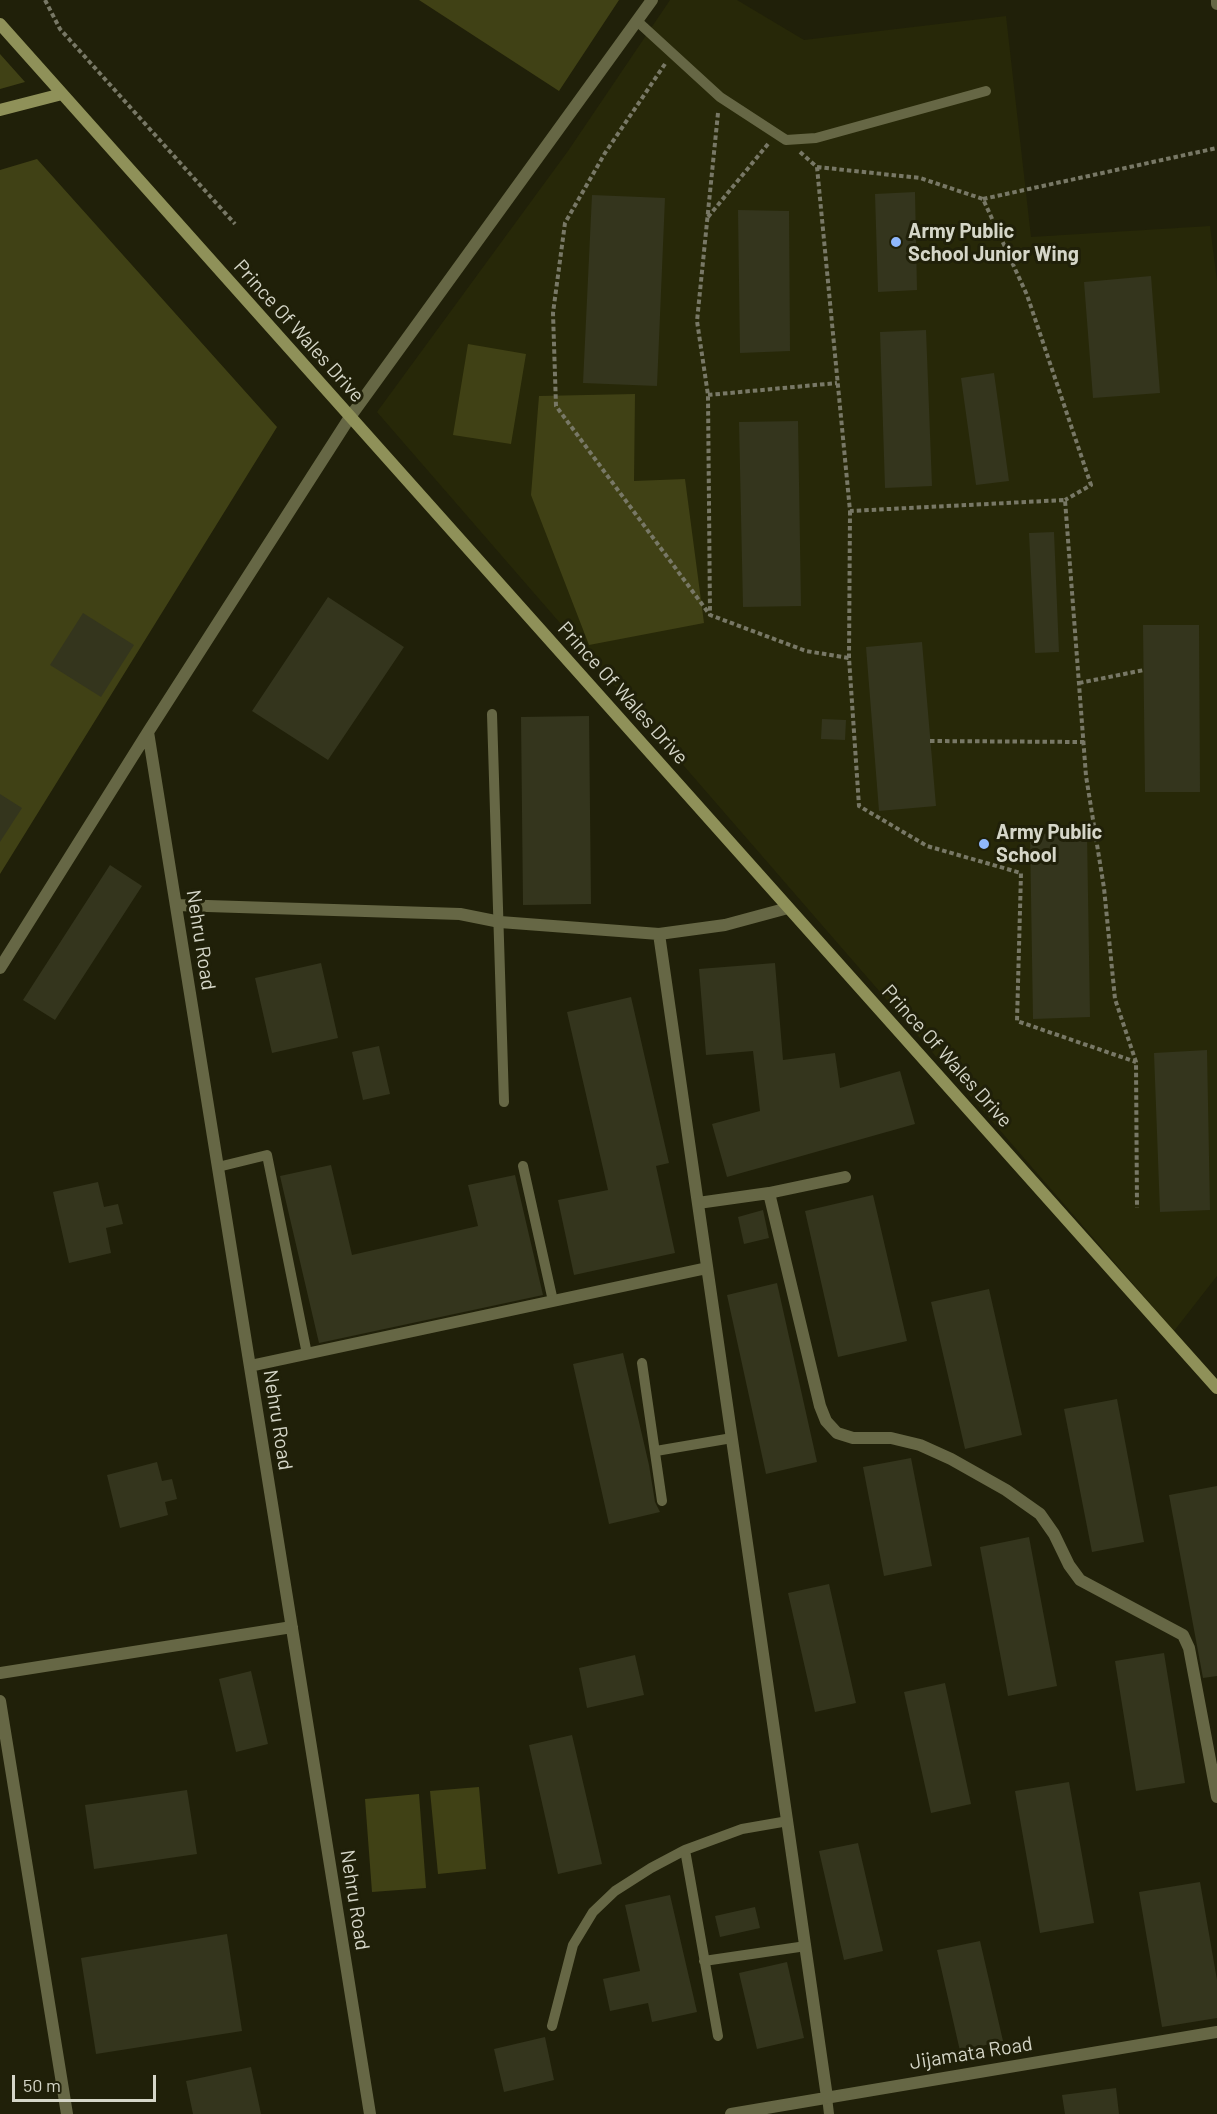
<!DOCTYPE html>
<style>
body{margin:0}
#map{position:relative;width:1217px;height:2114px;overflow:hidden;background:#202009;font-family:Barlow,sans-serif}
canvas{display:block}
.scale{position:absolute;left:12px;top:2075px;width:144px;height:27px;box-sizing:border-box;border:3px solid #d5d6c8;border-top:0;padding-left:8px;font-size:18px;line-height:21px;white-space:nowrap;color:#d5d6c8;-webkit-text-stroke:4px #202009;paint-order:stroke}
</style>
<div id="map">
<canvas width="1217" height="2114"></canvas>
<div class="scale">50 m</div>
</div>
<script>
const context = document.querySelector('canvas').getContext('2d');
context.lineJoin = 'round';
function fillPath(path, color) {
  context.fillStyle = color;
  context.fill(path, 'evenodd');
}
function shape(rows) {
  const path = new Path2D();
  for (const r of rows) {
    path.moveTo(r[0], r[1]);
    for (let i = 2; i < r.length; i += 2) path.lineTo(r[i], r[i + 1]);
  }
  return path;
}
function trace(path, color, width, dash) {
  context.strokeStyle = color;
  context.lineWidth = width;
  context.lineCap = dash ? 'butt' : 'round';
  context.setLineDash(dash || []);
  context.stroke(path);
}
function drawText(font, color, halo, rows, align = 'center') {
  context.font = font + ' Barlow,sans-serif';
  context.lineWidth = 6;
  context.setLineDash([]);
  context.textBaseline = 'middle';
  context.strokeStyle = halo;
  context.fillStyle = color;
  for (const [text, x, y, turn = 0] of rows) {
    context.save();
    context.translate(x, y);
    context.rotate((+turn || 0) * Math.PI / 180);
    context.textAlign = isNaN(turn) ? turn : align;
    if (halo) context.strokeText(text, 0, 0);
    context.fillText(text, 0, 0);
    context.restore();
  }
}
const built = shape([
 [670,0,737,0,804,40,1006,16,1031,237,1210,226,1217,281,1217,1276,1174,1331,377,412,568,151]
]);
const green = shape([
 [419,0,619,0,559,91],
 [0,54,25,82,0,89],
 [37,159,277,427,0,874,0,170],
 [468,344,526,354,511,444,453,435],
 [635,394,634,481,685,479,704,623,589,645,531,495,539,396],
 [479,1787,486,1869,438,1874,430,1791],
 [419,1794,426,1888,372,1892,365,1799]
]);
const building = shape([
 [915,192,917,290,878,292,875,194],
 [592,195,665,198,657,386,583,383],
 [738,210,789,211,790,351,740,353],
 [1151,276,1160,393,1093,398,1084,282],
 [926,330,932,486,885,488,880,332],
 [994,373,1009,481,976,485,961,378],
 [798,421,801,606,743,607,739,422],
 [1054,532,1059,652,1035,653,1029,533],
 [328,597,404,647,328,760,252,711],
 [83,613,134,645,101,697,50,665],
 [1143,625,1199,625,1200,792,1145,792],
 [922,642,936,806,879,811,866,647],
 [589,716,591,904,523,905,521,717],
 [822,719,846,720,845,740,821,739],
 [0,794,22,808,0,842],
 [1087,833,1090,1017,1033,1019,1030,834],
 [110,865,142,886,55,1020,23,1000],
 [321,963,338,1038,272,1053,255,978],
 [775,963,783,1060,835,1053,840,1088,900,1071,915,1124,727,1177,712,1124,760,1111,753,1051,706,1055,699,969],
 [631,997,669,1163,656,1166,675,1253,574,1275,558,1200,608,1190,567,1012],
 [379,1046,390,1094,363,1100,352,1052],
 [1207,1050,1210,1210,1160,1212,1154,1053],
 [331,1165,352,1255,478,1226,468,1185,515,1175,543,1295,319,1343,280,1176],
 [98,1182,104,1207,118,1204,123,1224,106,1228,111,1253,69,1263,53,1192],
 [873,1195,907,1341,838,1357,805,1211],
 [763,1210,769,1238,744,1244,738,1217],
 [777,1283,817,1462,766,1474,727,1295],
 [989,1289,1022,1435,965,1449,931,1302],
 [623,1353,649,1465,655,1502,660,1512,609,1524,573,1364],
 [1117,1399,1144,1542,1092,1552,1064,1409],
 [911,1458,932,1566,884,1576,863,1467],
 [157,1462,162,1481,172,1479,177,1499,165,1502,168,1515,120,1528,107,1475],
 [1217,1486,1217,1676,1203,1678,1169,1495],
 [1029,1537,1057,1686,1008,1696,980,1547],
 [829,1584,856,1703,815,1712,788,1593],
 [1164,1653,1185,1783,1136,1791,1115,1661],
 [635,1655,644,1695,587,1708,579,1668],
 [251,1671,268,1744,236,1752,219,1679],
 [945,1683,971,1804,931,1813,904,1692],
 [572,1735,602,1864,558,1874,529,1745],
 [1069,1782,1094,1923,1040,1933,1015,1791],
 [187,1790,197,1854,94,1869,85,1805],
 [858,1843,883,1951,844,1960,819,1851],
 [1200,1882,1217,1980,1217,2018,1162,2027,1139,1892],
 [670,1895,697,2012,652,2022,648,2003,610,2011,603,1979,640,1971,625,1905],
 [755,1907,760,1928,720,1937,715,1916],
 [227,1934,242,2031,96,2054,81,1958],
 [980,1941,1003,2041,960,2051,937,1950],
 [787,1962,804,2038,757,2049,739,1973],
 [545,2037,554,2080,504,2092,494,2049],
 [251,2067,261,2114,193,2114,186,2081],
 [1116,2088,1119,2114,1065,2114,1062,2095]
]);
const path = shape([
 [45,0,60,29,235,224],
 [665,64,605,153,565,223,553,313,556,406,710,615],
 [718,113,697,321,708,395,710,615,806,651,849,658],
 [800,152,817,167,850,511,1065,500,1086,776,1104,888,1115,999,1136,1062,1137,1208],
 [817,167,920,178,983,199,1027,295,1091,485,1065,500],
 [983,199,1217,148],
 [708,217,768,144],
 [708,395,837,383],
 [850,511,849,658,859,806,927,846,1021,873,1017,1021,1136,1062],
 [1079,683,1144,670],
 [930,741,1084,742]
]);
const lane = shape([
 [637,21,720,97,786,140,816,138,986,91],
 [492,714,504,1102],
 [523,1166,553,1301],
 [218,1167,267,1155,307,1354],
 [642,1363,662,1501],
 [656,1451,732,1438],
 [685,1850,718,2036],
 [704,1961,806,1946],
 [552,2026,573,1945,593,1912,615,1891,651,1868,685,1850,742,1829,788,1821],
 [827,2097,829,2114]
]);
const street = shape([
 [1217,0,1217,4],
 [148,732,370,2114],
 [176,905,460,914,500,922,659,934,725,925,788,908],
 [659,934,827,2097],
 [0,968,148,732,350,417,652,0],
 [769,1193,820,1406,826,1421,837,1433,853,1438,891,1438,920,1445,951,1459,1006,1490,1040,1514,1054,1534,1069,1565,1080,1580,1183,1635,1189,1648,1217,1797],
 [698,1203,769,1193,845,1177],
 [250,1366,707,1268],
 [0,1673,292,1627],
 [0,1701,67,2114],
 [731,2114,1217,2032]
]);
const secondary = shape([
 [0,24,1217,1388],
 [0,110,62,94]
]);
const markers = [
 [896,242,6,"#8fb8fd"],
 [984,844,6,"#8fb8fd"]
];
const poiNames = [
 ["Army Public",908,231],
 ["School Junior Wing",908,254],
 ["Army Public",996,832],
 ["School",996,855]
];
const streetNames = [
 ["Prince Of Wales Drive",299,331,48],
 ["Prince Of Wales Drive",623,693,48],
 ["Nehru Road",201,940,81],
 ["Prince Of Wales Drive",947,1056,48],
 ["Nehru Road",278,1420,81],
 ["Nehru Road",355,1900,81],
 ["Jijamata Road",971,2053,-9]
];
fillPath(built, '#272808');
fillPath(green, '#404115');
fillPath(building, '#34351d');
trace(path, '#787866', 4, [4.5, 3]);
trace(lane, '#666745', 10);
trace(street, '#666745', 12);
trace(secondary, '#8f9159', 12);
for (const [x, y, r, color] of markers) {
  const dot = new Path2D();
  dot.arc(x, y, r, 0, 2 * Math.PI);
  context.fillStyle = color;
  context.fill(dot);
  trace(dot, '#202009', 2);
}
drawText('bold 20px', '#d5d6c8', '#202009', poiNames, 'left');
drawText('20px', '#d5d6c8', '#202009', streetNames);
</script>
